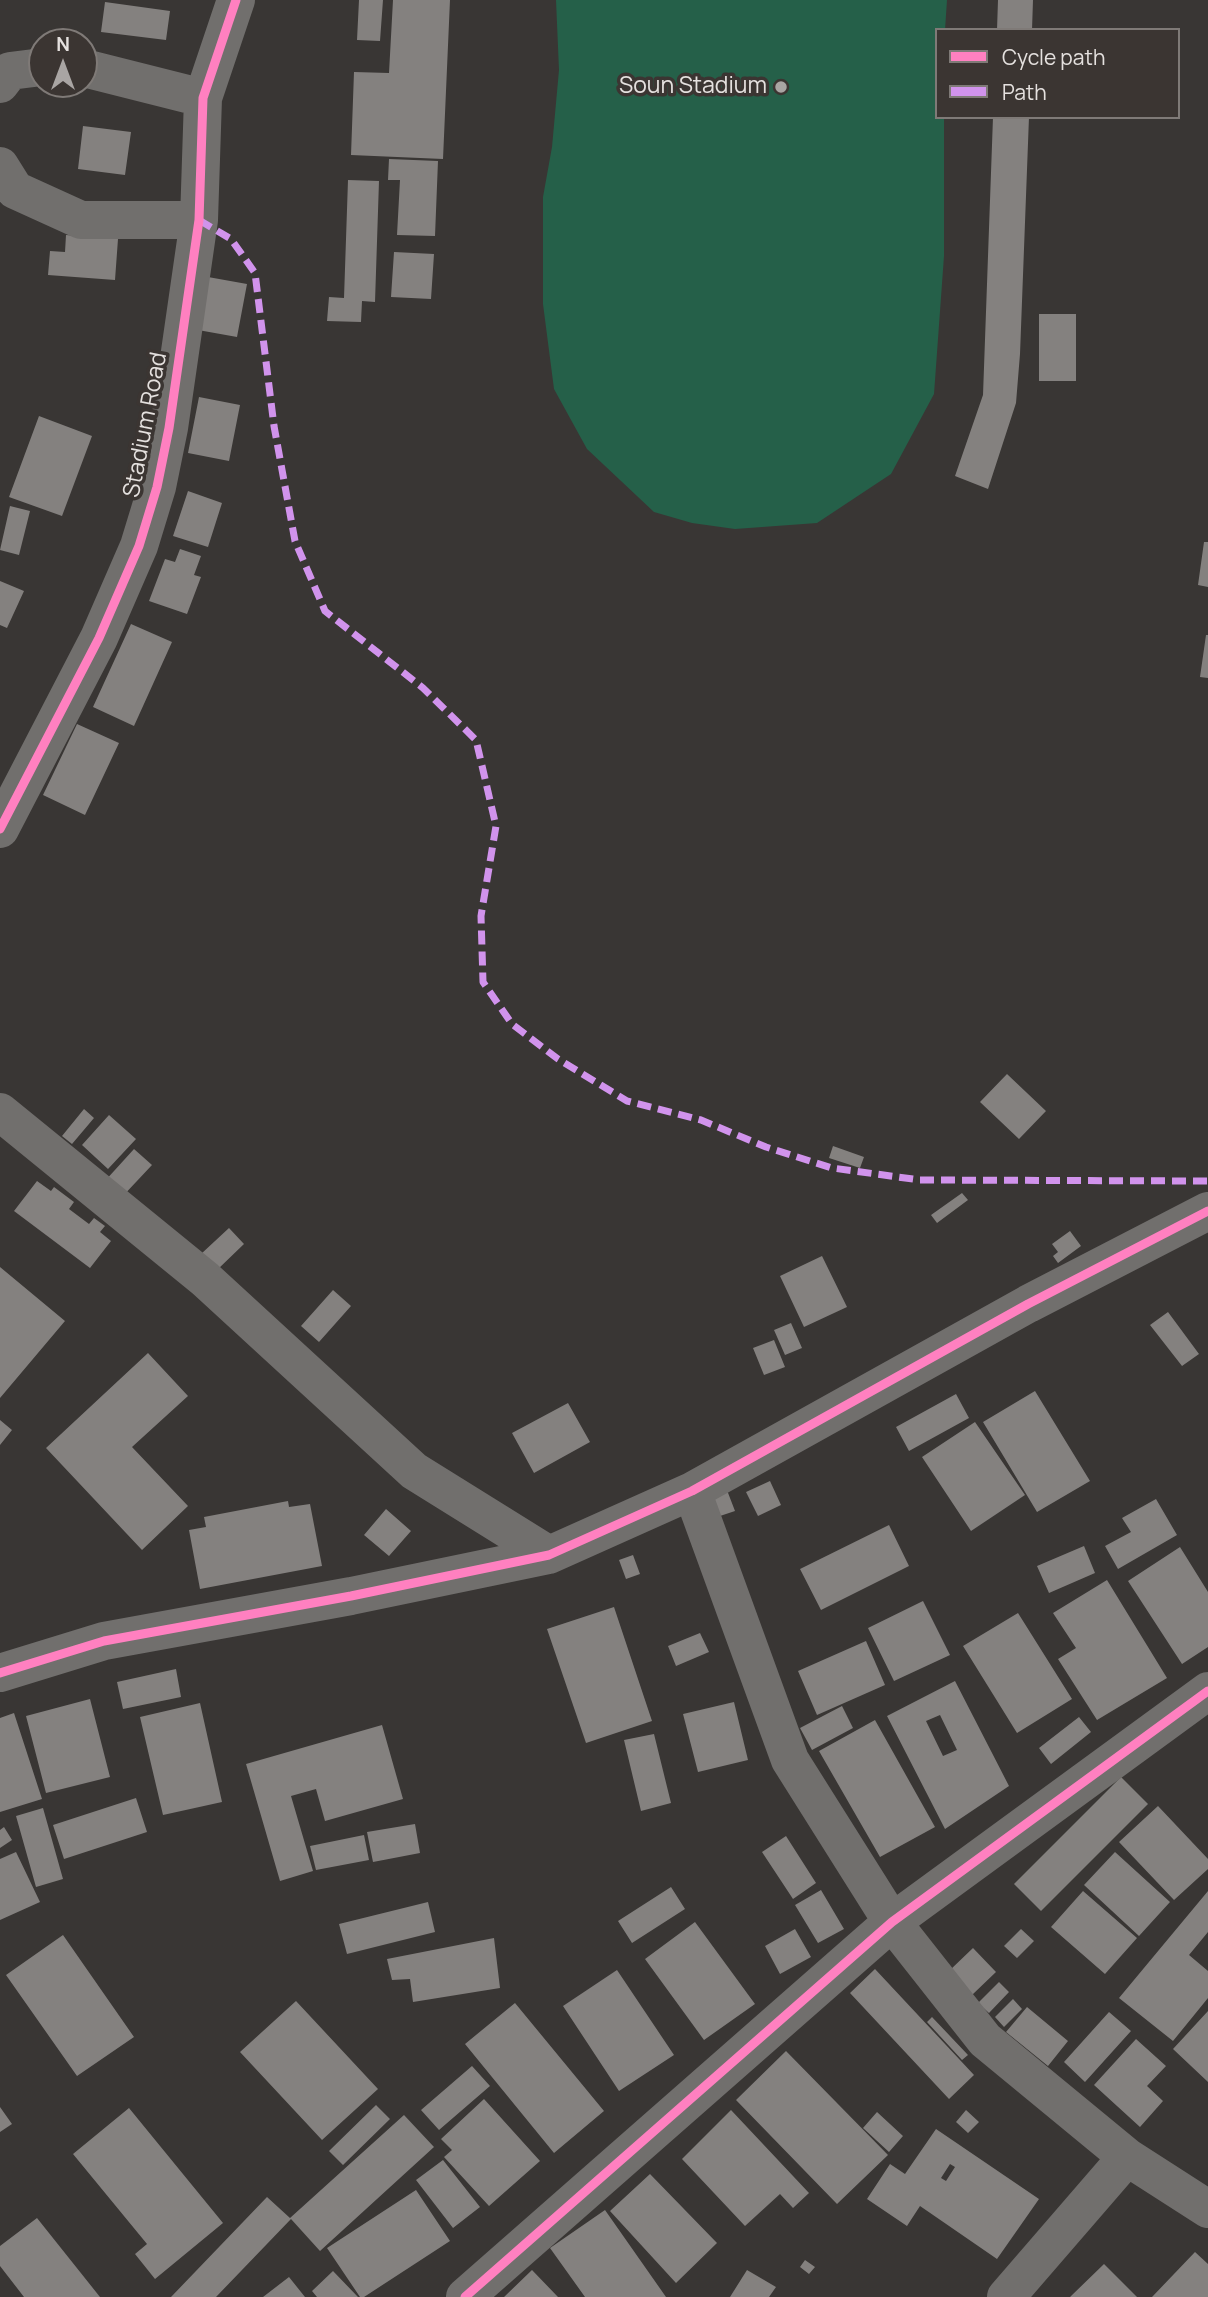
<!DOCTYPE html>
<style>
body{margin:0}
#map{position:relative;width:1208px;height:2297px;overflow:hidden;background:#393634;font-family:Manrope,sans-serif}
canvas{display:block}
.legend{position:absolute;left:935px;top:28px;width:245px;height:91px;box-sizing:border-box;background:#3b3532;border:2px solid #7f7a77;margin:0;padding:9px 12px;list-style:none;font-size:21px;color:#e5e1df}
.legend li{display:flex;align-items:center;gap:14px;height:35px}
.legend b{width:35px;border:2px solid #7f7a77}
.north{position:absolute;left:28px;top:28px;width:70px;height:70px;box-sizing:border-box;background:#3b3532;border:2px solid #7f7a77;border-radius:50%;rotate:0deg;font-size:19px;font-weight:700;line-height:28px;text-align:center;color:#e5e1df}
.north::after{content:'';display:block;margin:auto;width:24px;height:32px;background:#a9a5a3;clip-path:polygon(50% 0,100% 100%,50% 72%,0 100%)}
</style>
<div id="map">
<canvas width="1208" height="2297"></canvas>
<ul class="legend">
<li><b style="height:9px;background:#ff80c0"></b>Cycle path</li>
<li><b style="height:9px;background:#d193ec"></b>Path</li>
</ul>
<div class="north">N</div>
</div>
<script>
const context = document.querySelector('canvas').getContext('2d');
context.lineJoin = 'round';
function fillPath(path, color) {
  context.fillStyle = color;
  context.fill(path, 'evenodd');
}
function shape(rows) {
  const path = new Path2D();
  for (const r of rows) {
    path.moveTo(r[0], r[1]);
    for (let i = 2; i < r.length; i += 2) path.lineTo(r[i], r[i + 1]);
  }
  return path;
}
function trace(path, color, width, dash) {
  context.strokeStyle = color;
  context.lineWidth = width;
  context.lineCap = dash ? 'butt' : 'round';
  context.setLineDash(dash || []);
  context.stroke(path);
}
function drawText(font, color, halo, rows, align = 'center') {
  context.font = font + ' Manrope,sans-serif';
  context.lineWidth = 7;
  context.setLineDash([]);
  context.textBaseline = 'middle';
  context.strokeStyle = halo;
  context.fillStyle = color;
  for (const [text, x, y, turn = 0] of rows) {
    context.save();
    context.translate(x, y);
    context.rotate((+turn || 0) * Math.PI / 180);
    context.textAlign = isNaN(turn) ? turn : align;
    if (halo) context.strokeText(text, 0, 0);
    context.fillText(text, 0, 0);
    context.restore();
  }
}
const green = shape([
 [556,0,947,0,945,30,937,30,937,117,944,117,944,256,934,394,891,474,817,523,735,529,692,523,654,512,587,449,554,389,543,304,543,197,552,147,559,70]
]);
const building = shape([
 [359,0,383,0,380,41,357,40],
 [393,0,450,0,443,159,351,155,354,72,389,73],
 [998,0,1033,0,1032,30,997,30],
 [105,2,170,11,166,40,101,32],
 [993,117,1029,117,1020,354,1016,403,988,489,955,476,983,395],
 [83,126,131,132,125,175,78,169],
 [389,159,438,161,435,236,397,235,400,180,388,180],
 [348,180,379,181,375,302,362,301,361,322,327,321,329,297,344,298],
 [66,235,118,239,115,280,48,275,50,251,65,252],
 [394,252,434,254,431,299,391,297],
 [208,277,247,284,237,337,198,330],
 [1039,314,1076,314,1076,381,1039,381],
 [199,397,240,405,229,461,188,453],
 [39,416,92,436,62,516,9,497],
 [188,491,222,503,208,547,173,536],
 [10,506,30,511,19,555,0,550],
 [1204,542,1208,542,1208,587,1198,585],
 [180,549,201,556,194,575,201,577,187,614,149,601,165,559,175,562],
 [0,581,24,591,7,628,0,625],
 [131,624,172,642,134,726,93,707],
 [1206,635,1208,635,1208,678,1200,677],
 [77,724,119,743,85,815,43,795],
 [1007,1074,1046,1111,1019,1139,980,1102],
 [84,1109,94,1118,72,1144,62,1136],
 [109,1115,136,1139,108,1169,82,1145],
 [833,1146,864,1157,860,1168,829,1158],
 [134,1149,152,1165,121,1198,104,1182],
 [37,1181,51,1191,54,1187,74,1202,69,1209,89,1224,94,1218,105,1226,100,1232,111,1241,90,1268,14,1211],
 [962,1193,968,1200,937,1223,931,1215],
 [229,1228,244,1244,217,1270,201,1254],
 [1070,1231,1081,1246,1058,1263,1053,1256,1058,1252,1052,1244],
 [822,1256,847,1307,804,1327,780,1276],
 [0,1267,65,1321,0,1398],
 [333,1290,351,1306,319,1342,301,1326],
 [1168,1312,1199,1354,1182,1366,1150,1325],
 [791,1323,802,1348,785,1355,774,1330],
 [774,1340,785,1367,764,1375,753,1348],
 [148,1353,188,1396,132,1447,188,1506,142,1550,46,1448],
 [1035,1391,1090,1481,1037,1512,983,1422],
 [956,1394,969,1418,909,1451,896,1427],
 [568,1403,590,1442,534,1473,512,1433],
 [0,1420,12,1430,0,1445],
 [975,1422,1025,1495,971,1531,922,1457],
 [770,1481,781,1505,758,1516,746,1492],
 [725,1485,735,1511,720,1516,710,1492],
 [1156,1499,1177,1535,1118,1569,1105,1546,1131,1532,1122,1518],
 [288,1501,289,1507,310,1504,322,1566,200,1589,189,1530,206,1527,204,1517],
 [386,1509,411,1531,389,1556,364,1535],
 [889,1525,909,1566,821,1610,800,1569],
 [1084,1546,1095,1573,1049,1593,1037,1566],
 [1180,1547,1208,1592,1208,1647,1182,1664,1128,1581],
 [633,1555,640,1574,626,1579,619,1560],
 [1107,1580,1167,1678,1097,1720,1058,1659,1076,1648,1053,1613],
 [923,1601,950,1655,894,1681,868,1628],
 [614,1607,652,1721,586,1743,547,1629],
 [1018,1613,1072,1699,1017,1733,963,1646],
 [700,1633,709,1652,676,1666,668,1646],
 [866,1641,885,1685,817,1715,798,1671],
 [176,1669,181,1697,123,1709,117,1682],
 [955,1681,1009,1786,945,1829,887,1716],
 [940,1715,957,1750,943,1756,926,1721],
 [90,1699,110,1777,46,1793,26,1716],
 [734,1702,748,1760,698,1772,683,1714],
 [200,1703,222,1802,163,1815,140,1717],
 [842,1706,853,1728,812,1750,800,1728],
 [14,1713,42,1799,0,1812,0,1718],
 [1079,1717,1091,1732,1051,1764,1039,1748],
 [875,1720,935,1827,880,1857,819,1751],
 [382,1725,403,1799,325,1821,316,1789,291,1796,313,1871,280,1881,246,1764],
 [654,1734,671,1803,641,1811,624,1740],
 [1121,1777,1148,1804,1041,1911,1014,1884],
 [136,1798,147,1832,64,1859,53,1825],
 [1158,1806,1208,1859,1208,1869,1174,1900,1119,1842],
 [43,1808,63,1879,36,1887,16,1816],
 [415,1824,420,1853,373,1862,367,1832],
 [4,1827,12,1840,0,1848,0,1830],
 [364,1835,369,1860,316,1870,310,1846],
 [786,1836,816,1883,793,1899,762,1852],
 [16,1852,40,1902,0,1920,0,1859],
 [1115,1852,1170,1902,1139,1936,1084,1885],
 [671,1887,685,1909,632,1943,618,1921],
 [821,1890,844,1929,818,1943,795,1905],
 [1083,1891,1137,1938,1105,1974,1051,1927],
 [1208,1891,1208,1932,1189,1955,1208,1971,1208,1998,1173,2041,1119,1998],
 [428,1902,435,1932,347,1954,339,1924],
 [695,1922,755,2004,704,2040,645,1959],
 [795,1929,811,1957,780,1974,765,1946],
 [1021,1929,1034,1941,1017,1958,1004,1946],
 [63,1935,134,2037,77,2076,6,1975],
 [494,1938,500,1988,413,2002,410,1979,392,1980,387,1959],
 [973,1948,996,1972,972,1995,949,1971],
 [875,1969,974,2075,949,2099,850,1993],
 [617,1970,674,2055,619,2091,563,2006],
 [999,1982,1009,1992,989,2013,978,2003],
 [1013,1999,1022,2009,1004,2027,995,2017],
 [296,2001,378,2089,322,2140,240,2052],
 [515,2003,604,2111,554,2153,465,2044],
 [1027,2007,1068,2041,1048,2066,1006,2032],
 [1208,2011,1208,2082,1173,2049],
 [1109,2012,1131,2031,1085,2082,1064,2062],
 [932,2017,968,2055,962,2060,927,2022],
 [1136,2039,1166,2066,1147,2086,1163,2101,1140,2127,1094,2085],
 [786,2051,888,2155,837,2204,736,2100],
 [472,2066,490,2086,439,2130,421,2110],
 [484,2099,540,2161,489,2206,444,2157,452,2150,441,2139],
 [376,2105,390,2119,343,2165,329,2151],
 [0,2107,12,2124,0,2132],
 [129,2108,223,2223,155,2279,135,2254,147,2244,73,2154],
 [731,2110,809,2193,793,2208,780,2194,745,2226,682,2159],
 [966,2110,979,2122,968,2133,956,2122],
 [877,2112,903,2136,889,2152,863,2128],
 [404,2115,434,2147,320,2251,291,2219,216,2297,171,2297,267,2197,290,2218],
 [936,2129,1039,2199,997,2259,920,2206,907,2226,867,2199,890,2164,905,2174],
 [950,2164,955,2167,946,2181,941,2178],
 [443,2160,480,2207,453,2228,416,2180],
 [650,2174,717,2243,676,2283,610,2211],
 [416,2190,450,2241,364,2297,360,2297,327,2248],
 [605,2210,666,2297,585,2297,550,2248],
 [37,2218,100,2297,24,2297,0,2266,0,2246],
 [1195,2252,1208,2264,1208,2297,1152,2297],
 [805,2260,815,2267,809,2274,800,2267],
 [1104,2264,1137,2297,1070,2297],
 [532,2270,558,2297,504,2297],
 [747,2270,776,2287,769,2297,730,2297],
 [333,2271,358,2297,317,2297,312,2291],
 [289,2277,305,2297,263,2297]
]);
const minor = shape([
 [84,68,203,98],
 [0,84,10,71,42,67],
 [0,166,15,190,81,220,199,220],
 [0,829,99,638,139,546,157,487,169,428,199,220,203,98,236,0],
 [0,1112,205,1279,414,1471,549,1555],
 [692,1491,790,1760,892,1922,985,2040,1127,2157,1208,2209],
 [0,1673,104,1641,351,1596,549,1555,692,1491,1028,1304,1208,1211],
 [465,2297,892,1922,1208,1691],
 [1006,2297,1127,2157]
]);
const quiet = shape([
 [199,220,231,239,255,273,274,426,295,541,325,611,423,688,476,740,496,826,481,916,483,982,512,1024,558,1059,627,1101,701,1120,766,1147,832,1168,920,1180,1208,1181]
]);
const cycleway = shape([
 [0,829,99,638,139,546,157,487,169,428,199,220,203,98,236,0],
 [0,1673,104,1641,351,1596,549,1555,692,1491,1028,1304,1208,1211],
 [465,2297,892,1922,1208,1691]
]);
const markers = [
 [781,87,7,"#a9a5a3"]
];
const poiNames = [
 ["Soun Stadium",767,87]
];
const streetNames = [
 ["Stadium Road",146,425,-79]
];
fillPath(green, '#256049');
fillPath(building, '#84817f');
trace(minor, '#716f6d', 38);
trace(quiet, '#d193ec', 7, [14, 7]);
trace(cycleway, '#ff80c0', 9);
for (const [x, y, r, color] of markers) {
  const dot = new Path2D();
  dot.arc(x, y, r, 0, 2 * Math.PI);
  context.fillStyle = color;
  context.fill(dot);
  trace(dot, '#3b3532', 2.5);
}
drawText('23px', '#e5e1df', '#3b3532', poiNames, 'right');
drawText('23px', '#e5e1df', '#3b3532', streetNames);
</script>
